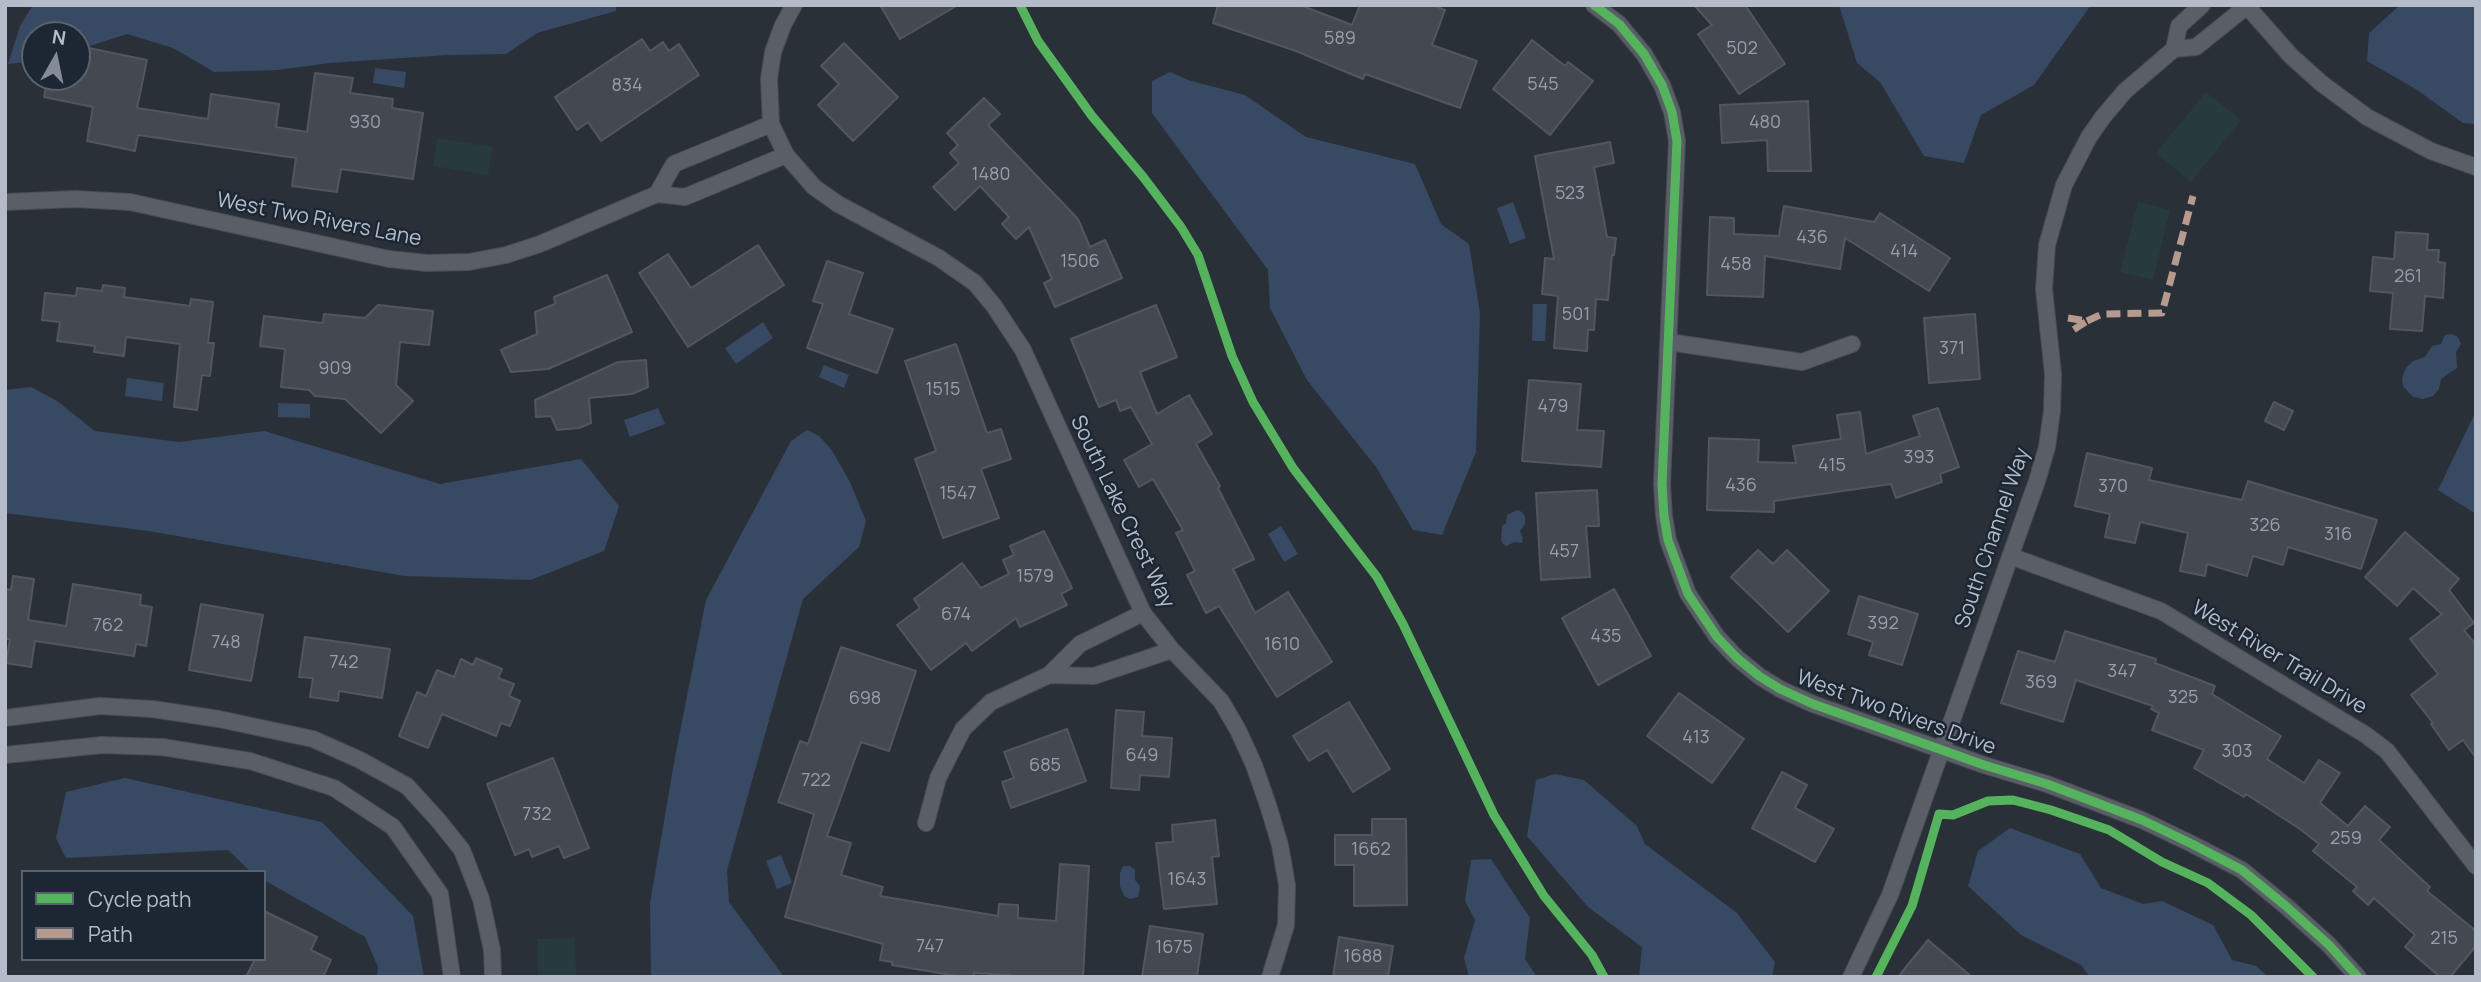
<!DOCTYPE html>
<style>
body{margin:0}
#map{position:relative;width:2481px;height:982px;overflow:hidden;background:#2a3038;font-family:Manrope,sans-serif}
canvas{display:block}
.frame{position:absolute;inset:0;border:7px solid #b4bcc9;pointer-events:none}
.legend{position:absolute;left:21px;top:870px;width:245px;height:91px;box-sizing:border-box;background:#1d2633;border:2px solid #59626f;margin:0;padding:9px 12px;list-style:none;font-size:21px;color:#b4bcc9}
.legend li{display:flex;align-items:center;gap:14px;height:35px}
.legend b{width:35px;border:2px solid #59626f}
.north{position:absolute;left:21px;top:21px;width:70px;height:70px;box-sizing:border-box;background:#1d2633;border:2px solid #59626f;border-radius:50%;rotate:9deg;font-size:19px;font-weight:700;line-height:28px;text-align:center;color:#b4bcc9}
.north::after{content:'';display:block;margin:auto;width:24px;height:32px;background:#848b96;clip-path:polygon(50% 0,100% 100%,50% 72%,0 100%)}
</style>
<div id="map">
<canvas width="2481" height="982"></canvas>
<div class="frame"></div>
<ul class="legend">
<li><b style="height:9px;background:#56b35d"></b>Cycle path</li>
<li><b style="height:9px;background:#b69a8f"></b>Path</li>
</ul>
<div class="north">N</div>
</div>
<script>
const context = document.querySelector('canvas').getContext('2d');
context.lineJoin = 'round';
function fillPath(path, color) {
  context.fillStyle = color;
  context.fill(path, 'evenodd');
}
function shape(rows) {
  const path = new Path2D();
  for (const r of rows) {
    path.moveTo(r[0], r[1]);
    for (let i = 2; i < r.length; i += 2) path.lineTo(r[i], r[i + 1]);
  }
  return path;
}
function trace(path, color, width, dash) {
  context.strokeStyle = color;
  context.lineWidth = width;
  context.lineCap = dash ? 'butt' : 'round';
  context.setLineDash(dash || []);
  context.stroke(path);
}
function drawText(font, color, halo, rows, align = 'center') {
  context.font = font + ' Manrope,sans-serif';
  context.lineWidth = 5;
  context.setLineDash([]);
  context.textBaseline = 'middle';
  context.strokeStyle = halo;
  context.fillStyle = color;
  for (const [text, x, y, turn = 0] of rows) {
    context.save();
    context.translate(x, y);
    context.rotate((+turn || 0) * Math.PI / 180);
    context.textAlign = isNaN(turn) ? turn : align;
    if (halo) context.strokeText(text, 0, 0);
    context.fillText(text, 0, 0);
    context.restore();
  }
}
const green = shape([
 [2206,92,2241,120,2191,182,2156,153],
 [437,138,493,147,488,175,433,166],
 [2138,202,2170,210,2153,280,2120,272],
 [575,938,576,977,538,977,537,939]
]);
const water = shape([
 [33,5,616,5,616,11,537,33,506,54,447,55,330,63,277,70,214,72,173,48,127,34,77,50,77,35,35,35,35,61,8,64,20,26],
 [1839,5,2091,5,2034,85,1981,115,1964,163,1924,156,1880,82,1857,63],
 [2400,5,2476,5,2476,124,2463,123,2417,90,2367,61,2369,33],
 [375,68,406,72,404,88,373,83],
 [1170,72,1188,80,1245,95,1306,137,1415,164,1441,224,1469,244,1480,313,1476,452,1442,535,1413,530,1376,467,1307,380,1270,308,1268,270,1152,113,1152,81],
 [1513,202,1526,238,1510,244,1497,208],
 [1533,304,1547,304,1545,341,1532,341],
 [763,322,773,338,736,364,725,348],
 [2452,334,2458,337,2461,344,2456,352,2457,368,2441,379,2439,389,2433,396,2423,399,2413,397,2403,386,2402,378,2406,368,2413,361,2425,357,2432,346,2441,344,2445,335],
 [824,365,849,375,844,388,819,377],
 [127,378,164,383,162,401,125,396],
 [31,387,57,401,95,431,179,442,264,431,440,484,581,459,619,506,604,551,531,580,404,576,149,531,5,513,5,390],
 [278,403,310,404,310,418,278,417],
 [658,408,665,424,630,437,624,420],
 [2476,411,2476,514,2438,490],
 [807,430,819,436,831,449,850,482,866,521,859,547,803,599,727,870,729,902,784,977,651,977,650,903,675,757,706,600,791,441],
 [1517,510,1522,512,1525,517,1525,524,1520,531,1523,539,1522,543,1514,542,1507,546,1503,544,1501,540,1502,526,1506,523,1507,515],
 [1281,526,1298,554,1284,562,1268,534],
 [1555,774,1584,780,1637,826,1645,844,1737,913,1775,962,1772,977,1639,977,1642,947,1588,907,1527,836,1536,780],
 [125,778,322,822,413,916,424,977,377,977,378,967,365,937,264,880,264,872,251,872,228,850,66,858,56,838,66,792],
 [2010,828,2080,854,2101,888,2143,904,2162,901,2213,925,2232,960,2256,966,2268,977,2090,977,2081,965,2021,935,1968,886,1978,851],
 [781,855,792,883,777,889,766,861],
 [1491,859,1530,918,1525,959,1537,977,1469,977,1464,958,1475,920,1465,901,1471,860],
 [1123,866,1130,866,1135,870,1135,880,1140,886,1138,897,1130,899,1124,896,1120,886,1120,873]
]);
const building = shape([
 [880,5,958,5,900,39,880,5],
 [1218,5,1300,5,1352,25,1360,5,1432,5,1445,10,1432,45,1477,61,1460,108,1365,74,1363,79,1296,51,1213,23,1218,5],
 [1694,5,1745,5,1785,64,1739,94,1698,34,1712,25,1694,5],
 [642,39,650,51,663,42,669,51,679,44,699,75,601,141,588,122,577,130,555,97,642,39],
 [1532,40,1565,66,1568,62,1593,81,1550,135,1493,89,1532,40],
 [844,43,898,97,853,141,818,105,839,84,821,66,844,43],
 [89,48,147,60,137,108,208,119,211,94,279,104,276,127,307,132,315,73,353,78,350,93,393,99,392,108,423,113,413,179,341,169,337,192,292,186,296,158,138,135,135,151,87,141,93,107,44,97,48,77,77,77,77,64,85,65,89,48],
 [984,98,1000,114,988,125,1078,219,1090,247,1105,240,1122,278,1055,307,1044,283,1052,279,1029,227,1016,239,1002,224,1009,217,980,186,955,210,933,187,959,163,950,153,958,145,947,133,984,98],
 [1808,101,1811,171,1768,171,1767,140,1722,143,1720,105,1808,101],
 [1610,142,1614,163,1594,167,1607,237,1616,238,1614,255,1612,255,1608,300,1596,299,1594,330,1588,330,1587,351,1554,348,1558,296,1542,294,1545,258,1554,259,1535,156,1610,142],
 [1784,206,1874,222,1880,213,1950,258,1929,291,1845,238,1840,269,1765,256,1763,297,1707,295,1710,217,1734,218,1734,234,1779,236,1784,206],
 [2396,232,2428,234,2427,250,2439,250,2438,262,2445,263,2443,298,2425,296,2422,331,2390,329,2393,293,2370,291,2373,257,2394,259,2396,232],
 [758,245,784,285,688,347,639,273,668,254,691,288,758,245],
 [827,261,863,273,849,314,893,329,877,373,807,348,823,304,813,301,827,261],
 [607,275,632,332,548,369,511,372,501,350,537,334,535,312,555,304,554,297,607,275],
 [103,285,125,288,124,297,190,306,191,299,213,302,208,343,214,343,210,376,202,375,197,410,174,407,180,344,126,337,124,356,94,352,95,346,57,341,60,322,42,320,45,293,76,296,77,288,102,291,103,285],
 [378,305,433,311,429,345,400,342,396,385,413,401,381,433,345,399,315,396,309,390,281,387,285,349,260,346,264,316,323,323,324,314,365,318,378,305],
 [1156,305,1177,357,1140,372,1157,414,1189,395,1212,434,1196,444,1220,486,1218,488,1254,559,1233,569,1255,613,1288,592,1332,662,1277,697,1219,606,1206,613,1187,575,1195,571,1176,533,1183,530,1153,479,1139,487,1124,460,1152,444,1131,407,1120,411,1116,400,1099,407,1071,339,1156,305],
 [1975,314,1980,379,1929,383,1924,318,1975,314],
 [956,344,987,433,1001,429,1011,459,981,469,999,518,943,538,915,459,936,451,905,361,956,344],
 [646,360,648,387,632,394,589,398,591,423,579,428,557,430,551,416,536,417,535,400,618,362,646,360],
 [1529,380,1581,384,1577,430,1604,431,1601,467,1522,461,1529,380],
 [2274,402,2293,411,2284,430,2265,421,2274,402],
 [1938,408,1959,467,1940,474,1942,482,1896,498,1891,484,1774,501,1774,512,1707,510,1709,438,1759,440,1758,462,1796,463,1793,446,1841,439,1837,415,1860,412,1866,454,1920,436,1913,416,1938,408],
 [2087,453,2152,468,2149,480,2242,500,2248,481,2377,520,2361,569,2288,547,2283,565,2253,556,2247,576,2207,564,2205,576,2180,571,2188,533,2140,522,2135,543,2105,537,2110,514,2075,506,2087,453],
 [1597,490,1599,526,1586,526,1590,577,1541,580,1536,493,1597,490],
 [1044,531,1072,588,1061,594,1067,605,1020,627,1016,618,972,651,966,643,931,670,897,625,920,608,914,599,962,563,981,588,1009,574,1003,560,1014,555,1010,546,1044,531],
 [2405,532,2459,579,2449,590,2474,623,2464,630,2476,645,2476,758,2463,740,2449,750,2431,724,2433,723,2411,695,2438,674,2410,639,2442,614,2413,588,2397,606,2365,577,2405,532],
 [1758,550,1773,564,1787,550,1829,591,1788,632,1731,577,1758,550],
 [13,576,34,579,28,620,66,626,73,584,141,595,140,605,152,607,146,646,136,644,134,656,35,641,31,667,6,663,10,639,5,639,5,589,11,590,13,576],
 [1614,589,1651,656,1598,685,1562,618,1614,589],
 [1859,596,1918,614,1902,665,1869,655,1873,642,1848,634,1859,596],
 [201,604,263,615,251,681,189,670,201,604],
 [2065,631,2156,659,2155,663,2215,686,2212,694,2281,736,2267,759,2304,783,2319,760,2340,773,2320,803,2348,826,2365,806,2390,827,2379,840,2430,887,2427,891,2476,931,2476,946,2450,977,2440,977,2405,947,2415,935,2374,898,2368,905,2353,891,2357,887,2313,851,2319,844,2300,829,2246,794,2244,797,2194,768,2204,750,2152,730,2159,713,2151,709,2153,706,2076,680,2063,722,2001,703,2018,651,2055,662,2065,631],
 [305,637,390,649,382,698,339,691,338,701,310,697,313,678,299,677,305,637],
 [841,647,916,671,889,751,861,742,827,836,851,843,841,875,883,887,880,896,998,916,999,904,1018,905,1018,918,1056,921,1060,864,1089,866,1083,977,1010,977,1010,975,974,973,973,977,963,977,892,965,892,962,880,960,883,944,785,917,814,814,778,802,800,741,808,744,841,647],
 [476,658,502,669,498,678,514,684,509,696,520,701,510,726,501,723,496,736,442,714,428,748,399,736,417,692,426,696,437,670,454,677,461,659,473,665,476,658],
 [1679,693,1744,739,1712,783,1647,736,1679,693],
 [1349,702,1390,769,1353,792,1327,750,1309,761,1293,736,1349,702],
 [1116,710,1144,712,1142,736,1172,738,1169,777,1140,775,1139,790,1111,788,1116,710],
 [1067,729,1086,781,1011,808,1002,782,1014,778,1004,752,1067,729],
 [553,758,589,848,564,858,559,846,532,857,529,849,515,855,487,784,553,758],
 [1782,772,1807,785,1795,808,1834,829,1815,862,1752,828,1782,772],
 [1372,819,1406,819,1407,905,1354,906,1354,865,1335,865,1335,835,1372,835,1372,819],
 [1215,820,1219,856,1212,857,1217,904,1164,909,1156,843,1173,842,1172,825,1215,820],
 [264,911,317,937,311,950,331,960,323,977,246,977,255,959,264,959,264,911],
 [1150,926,1203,934,1197,977,1142,977,1150,926],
 [1339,937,1393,946,1388,977,1333,977,1339,937],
 [1928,940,1972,977,1898,977,1928,940]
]);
const minor = shape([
 [794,5,783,25,773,52,769,79,771,124,786,155,814,187,838,204,939,258,975,283,994,306,1023,350,1143,613,1172,650,1221,701,1238,730,1254,765,1268,805,1280,845,1287,885,1286,925,1270,977],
 [1594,5,1619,24,1644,54,1662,85,1672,112,1677,141,1662,484,1664,516,1668,540,1688,594,1717,637,1737,658,1759,676,1780,689,1813,704,1984,765,2047,784,2142,820,2192,844,2242,870,2287,907,2329,945,2358,977],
 [2202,5,2179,26,2174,49,2196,47,2247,6],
 [2246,5,2291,56,2321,83,2367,117,2431,151,2476,167],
 [771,124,674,164,657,194,685,197,786,155],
 [5,202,75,199,130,202,389,259,427,263,469,262,506,255,540,244,657,194],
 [1669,342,1802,362,1852,344],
 [2010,556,2161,611,2366,735,2387,751,2476,866],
 [1143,613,1080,644,1049,675,1094,676,1172,650],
 [5,718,100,706,152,709,219,719,313,739,360,760,407,786,438,820,462,850,481,899,492,950,493,977],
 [5,755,102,745,162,747,250,761,334,788,393,827,440,894,452,977],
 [926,823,938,778,963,729,991,702,1049,675],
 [1851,977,1890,895,2037,481,2047,447,2052,411,2053,374,2044,289,2047,245,2064,185,2089,137,2103,117,2125,91,2174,49]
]);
const quiet = shape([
 [2068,318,2087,321,2070,332],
 [2087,321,2102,314,2162,313,2193,196]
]);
const cycleway = shape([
 [1020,5,1038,41,1092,116,1144,178,1181,227,1198,255,1232,356,1253,402,1293,468,1377,577,1403,624,1494,815,1544,896,1592,955,1604,977],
 [1594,5,1619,24,1644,54,1662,85,1672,112,1677,141,1662,484,1664,516,1668,540,1688,594,1717,637,1737,658,1759,676,1780,689,1813,704,1984,765,2047,784,2142,820,2192,844,2242,870,2287,907,2329,945,2358,977],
 [1876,977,1912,906,1939,814,1953,815,1988,801,2013,800,2051,810,2109,830,2162,862,2208,883,2251,915,2313,977]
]);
const numberNames = [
 ["589",1340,39],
 ["502",1742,49],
 ["545",1543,85],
 ["834",627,86],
 ["930",365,123],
 ["480",1765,123],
 ["1480",991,175],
 ["523",1570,194],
 ["436",1812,238],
 ["414",1904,252],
 ["1506",1080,262],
 ["458",1736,265],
 ["261",2408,277],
 ["501",1576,315],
 ["371",1952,349],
 ["909",335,369],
 ["1515",943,390],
 ["479",1553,407],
 ["393",1919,458],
 ["415",1832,466],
 ["436",1741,486],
 ["370",2113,487],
 ["1547",958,494],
 ["326",2265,526],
 ["316",2338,535],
 ["457",1564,552],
 ["1579",1035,577],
 ["674",956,615],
 ["392",1883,624],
 ["762",108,626],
 ["435",1606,637],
 ["748",226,643],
 ["1610",1282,645],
 ["742",344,663],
 ["347",2122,672],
 ["369",2041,683],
 ["325",2183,698],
 ["698",865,699],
 ["413",1696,738],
 ["303",2237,752],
 ["649",1142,756],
 ["685",1045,766],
 ["722",816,781],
 ["732",537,815],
 ["259",2346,839],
 ["1662",1371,850],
 ["1643",1187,880],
 ["215",2444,939],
 ["747",930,947],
 ["1675",1174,948],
 ["1688",1363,957]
];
const streetNames = [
 ["West Two Rivers Lane",319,220,11],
 ["South Lake Crest Way",1122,512,64],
 ["South Channel Way",1993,538,-71],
 ["West River Trail Drive",2279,658,31],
 ["West Two Rivers Drive",1896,713,20]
];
fillPath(green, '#273a3e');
fillPath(water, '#384963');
fillPath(building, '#444950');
trace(building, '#52575f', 2);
trace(minor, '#484c53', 18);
trace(minor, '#5a5e66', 16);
trace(quiet, '#b69a8f', 7, [14, 7]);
trace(cycleway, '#56b35d', 9);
drawText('18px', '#989fab', null, numberNames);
drawText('21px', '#b4bcc9', '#1d2633', streetNames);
</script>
